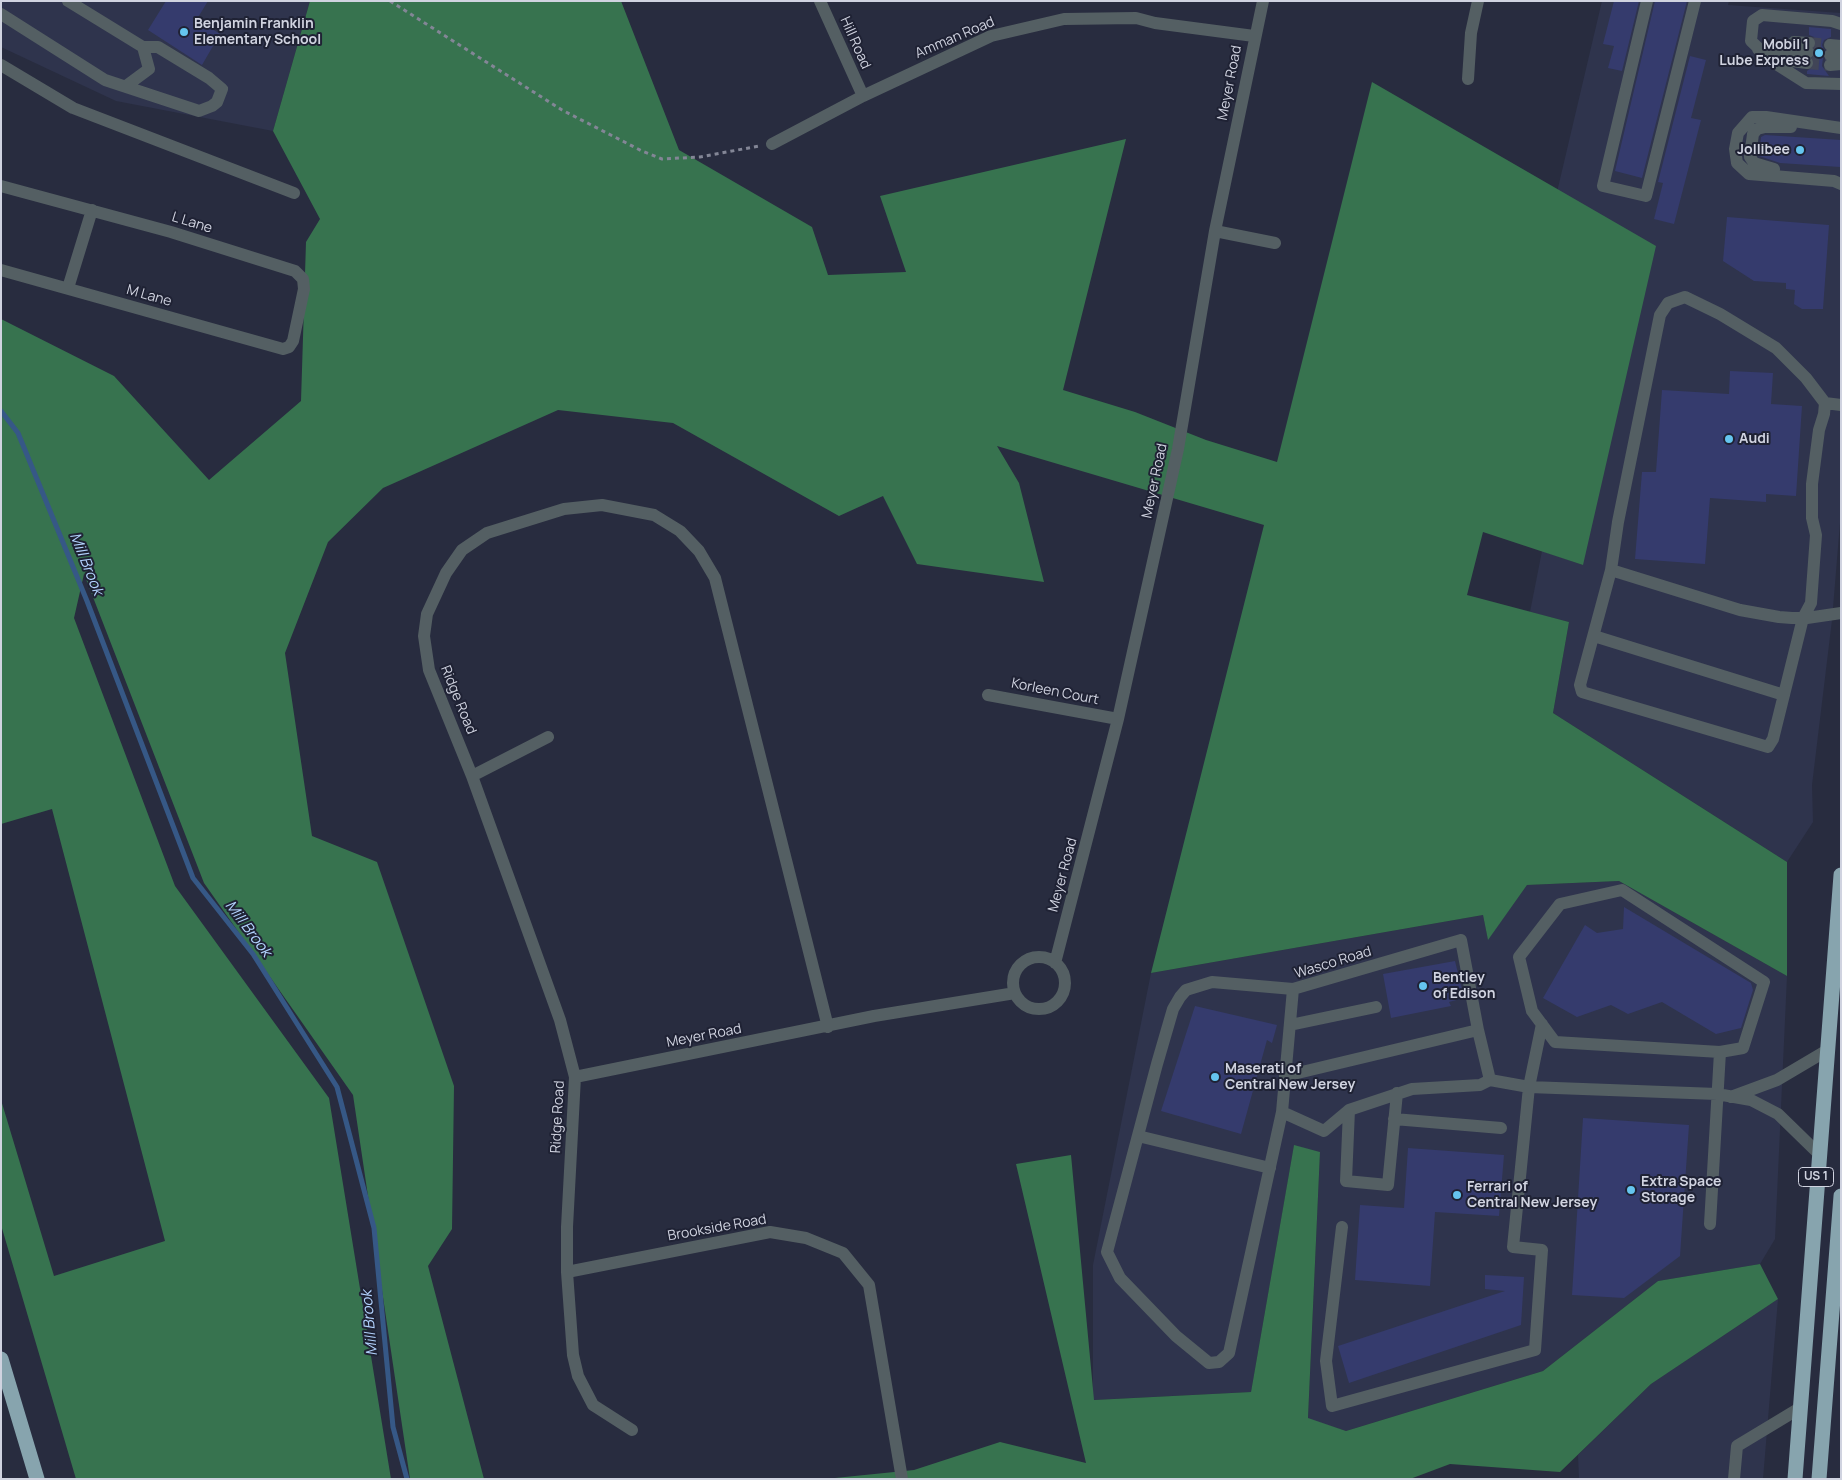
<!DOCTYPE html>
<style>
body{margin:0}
#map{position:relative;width:1842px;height:1480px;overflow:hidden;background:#282c3f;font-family:Manrope,sans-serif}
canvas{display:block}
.frame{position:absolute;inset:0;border:2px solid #d0d3e0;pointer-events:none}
</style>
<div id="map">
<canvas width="1842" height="1480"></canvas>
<div class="frame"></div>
</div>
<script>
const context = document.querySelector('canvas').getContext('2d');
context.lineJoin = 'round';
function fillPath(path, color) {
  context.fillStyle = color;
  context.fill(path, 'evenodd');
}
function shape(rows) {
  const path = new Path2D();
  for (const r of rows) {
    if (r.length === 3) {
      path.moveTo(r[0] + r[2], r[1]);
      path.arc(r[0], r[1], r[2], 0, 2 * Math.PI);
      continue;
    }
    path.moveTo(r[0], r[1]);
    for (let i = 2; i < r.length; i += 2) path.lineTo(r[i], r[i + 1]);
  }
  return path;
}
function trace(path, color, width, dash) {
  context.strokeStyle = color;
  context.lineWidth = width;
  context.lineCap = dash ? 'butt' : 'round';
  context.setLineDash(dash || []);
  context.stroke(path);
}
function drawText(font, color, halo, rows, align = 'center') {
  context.font = font + ' Manrope,sans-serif';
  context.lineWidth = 4;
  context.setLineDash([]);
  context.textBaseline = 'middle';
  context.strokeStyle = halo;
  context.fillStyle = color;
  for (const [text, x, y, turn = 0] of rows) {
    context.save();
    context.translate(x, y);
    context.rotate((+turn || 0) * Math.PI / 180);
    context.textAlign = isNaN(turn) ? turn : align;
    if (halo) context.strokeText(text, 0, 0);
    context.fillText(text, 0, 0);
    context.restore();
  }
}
const built = shape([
 [1,1,310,1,273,131,116,101,1,47],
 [1602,1,1729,1,1728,5,1841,13,1841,511,1832,620,1812,785,1813,822,1787,862,1553,713,1569,622,1530,612,1542,551,1583,565,1557,192],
 [1619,881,1787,976,1775,1239,1760,1264,1658,1281,1543,1371,1346,1431,1308,1419,1320,1152,1294,1146,1251,1392,1093,1400,1093,1265,1151,973,1483,915,1488,939,1527,885],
 [1778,1299,1763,1479,1579,1479,1578,1455,1651,1384]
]);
const forest = shape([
 [310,1,621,1,679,150,812,227,828,275,906,272,880,196,1126,139,1063,390,1135,412,1206,440,1277,462,1372,82,1656,246,1583,565,1483,532,1467,595,1569,622,1553,713,1787,862,1787,976,1619,881,1527,885,1488,940,1483,915,1151,973,1264,525,997,446,1019,483,1044,582,917,564,883,496,839,516,673,423,558,410,383,488,328,542,285,653,312,836,377,862,454,1086,452,1229,428,1266,484,1479,410,1479,353,1095,204,883,84,574,74,618,175,886,329,1098,391,1479,76,1479,1,1225,1,1100,54,1276,165,1241,52,809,1,824,1,319,114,376,209,480,301,401,306,242,320,219,273,131],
 [1294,1145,1320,1152,1308,1418,1346,1431,1543,1371,1658,1281,1760,1264,1778,1299,1651,1384,1560,1472,1450,1464,1410,1479,825,1479,914,1470,1000,1442,1086,1463,1016,1164,1071,1155,1094,1400,1251,1392]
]);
const stream = shape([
 [1,411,18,433,87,601,193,878,253,954,337,1087,374,1228,393,1427,407,1479]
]);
const building = shape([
 [166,1,208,1,197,19,220,34,202,65,148,30],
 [1614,1,1639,1,1622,71,1608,68,1614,46,1603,44],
 [1655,1,1687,1,1642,178,1615,171],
 [1809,27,1831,29,1831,37,1824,40,1822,45,1824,50,1822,66,1829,76,1807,74,1807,71,1815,65,1813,58,1817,43,1814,37,1809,35],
 [1690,56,1706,60,1691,118,1701,120,1674,224,1654,219,1663,183,1658,182],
 [1765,135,1841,140,1840,167,1780,163,1759,156,1761,137],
 [1727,217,1829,225,1823,309,1802,309,1794,304,1795,290,1786,289,1786,283,1754,281,1723,261],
 [1730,371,1773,373,1771,404,1802,406,1796,496,1766,494,1766,502,1710,498,1705,564,1635,559,1642,472,1656,472,1662,390,1729,394],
 [1624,907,1751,983,1753,990,1741,1028,1716,1034,1662,1002,1628,1014,1611,1005,1577,1017,1543,998,1585,925,1597,933,1623,929],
 [1455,961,1464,998,1449,1002,1451,1006,1391,1018,1383,974],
 [1195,1006,1277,1025,1272,1043,1267,1040,1241,1134,1161,1111],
 [1583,1118,1689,1125,1680,1256,1624,1298,1572,1295],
 [1408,1148,1504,1155,1499,1216,1435,1212,1430,1286,1355,1280,1360,1205,1404,1208],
 [1485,1275,1524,1277,1521,1325,1349,1383,1338,1346,1505,1291,1485,1289]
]);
const minorTunnel = shape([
 [1809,43,1830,45],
 [1808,52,1830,55],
 [1807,63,1830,65]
]);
const path = shape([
 [390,1,562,110,642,151,662,159,700,157,759,146]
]);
const minor = shape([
 [68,1,143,47,149,69,126,86],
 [820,1,863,96],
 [1647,1,1603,186,1646,196,1695,1],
 [1,14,105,80,199,111,212,106,217,102,222,89,209,78,158,47,143,47],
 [1841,24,1832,21,1762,15,1753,21,1751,41,1773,62,1806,83,1841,84],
 [1830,45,1841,46],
 [1758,49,1787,51,1792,61,1807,63],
 [1787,51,1794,42,1809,43],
 [1787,51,1808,52],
 [1830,55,1841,55],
 [1,65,73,108,294,193],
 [1830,65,1841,64],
 [1468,79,1471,33,1478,1],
 [1841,128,1766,117,1752,117,1738,133,1735,149,1737,163,1749,174,1834,181,1841,184],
 [772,144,863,96,991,36,1064,19,1136,18,1155,23,1254,36],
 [1774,169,1754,163,1750,157,1753,134,1757,129,1765,127,1791,127],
 [1,186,171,232,295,271,303,279,304,289,293,341,289,347,283,349,1,270],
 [1215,231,1275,243],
 [68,288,92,210],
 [1825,403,1841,405],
 [1611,570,1580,685,1582,692,1768,747,1773,739,1803,618,1811,603,1816,535,1812,518,1812,484,1819,430,1824,414,1825,403,1806,378,1776,348,1720,314,1685,297,1668,303,1660,315,1618,522,1611,570,1740,610,1779,617,1792,618,1807,618,1841,613],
 [1594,636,1784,695],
 [988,695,1118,719],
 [472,776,548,737],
 [1622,890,1764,982,1743,1048,1720,1052,1555,1042,1532,1011,1519,957,1560,904,1622,890],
 [1039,983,26],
 [1055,963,1118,719,1178,449,1215,231,1263,1],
 [1290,1025,1376,1007],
 [1285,1076,1478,1030],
 [575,1077,874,1016,1015,993],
 [1490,1080,1478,1030,1461,940,1293,989,1282,1112,1324,1131,1349,1110,1412,1089,1480,1085,1490,1080,1529,1087,1717,1094,1751,1100,1778,1114,1818,1153],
 [1731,1097,1777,1080,1826,1051],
 [1349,1110,1346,1181,1388,1185,1397,1093],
 [1282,1112,1229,1353,1219,1362,1209,1363,1176,1336,1120,1278,1107,1252,1157,1064,1173,1009,1180,997,1186,990,1212,982,1293,989],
 [1394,1119,1501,1128],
 [1138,1136,1270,1168],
 [1710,1224,1720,1052],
 [1342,1227,1326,1361,1332,1406,1535,1350,1542,1250,1513,1247,1529,1087,1542,1024],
 [567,1272,770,1232,806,1238,843,1253,869,1285,902,1479],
 [632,1430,593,1405,578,1376,573,1355,567,1272,567,1227,575,1077,560,1020,472,776,429,670,424,636,427,614,446,573,462,550,487,533,564,509,602,505,654,515,680,531,699,551,715,578,828,1027],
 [1734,1479,1737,1446,1800,1408]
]);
const highway = shape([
 [1,1359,37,1479],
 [1795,1479,1841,875],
 [1819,1479,1841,1196]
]);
const markers = [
 [184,32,5,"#65c5ef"],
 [1819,53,5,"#65c5ef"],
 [1800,150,5,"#65c5ef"],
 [1729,439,5,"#65c5ef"],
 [1423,986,5,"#65c5ef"],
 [1215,1077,5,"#65c5ef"],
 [1631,1190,5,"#65c5ef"],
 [1457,1195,5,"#65c5ef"]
];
const shields = [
 [1816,1177,35]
];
const shieldNames = [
 ["US 1",1816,1177]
];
const poiNames = [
 ["Benjamin Franklin",194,24],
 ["Elementary School",194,40],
 ["Mobil 1",1809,45,"right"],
 ["Lube Express",1809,61,"right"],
 ["Jollibee",1790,150,"right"],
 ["Audi",1739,439],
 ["Bentley",1433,978],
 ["of Edison",1433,994],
 ["Maserati of",1225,1069],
 ["Central New Jersey",1225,1085],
 ["Extra Space",1641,1182],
 ["Storage",1641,1198],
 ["Ferrari of",1467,1187],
 ["Central New Jersey",1467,1203]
];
const streetNames = [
 ["Amman Road",955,38,-23],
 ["Hill Road",855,43,66],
 ["Meyer Road",1230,83,-79],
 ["L Lane",192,223,17],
 ["M Lane",149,296,16],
 ["Meyer Road",1155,481,-78],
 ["Korleen Court",1055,692,11],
 ["Ridge Road",458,700,68],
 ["Meyer Road",1063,875,-75],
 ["Wasco Road",1333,963,-17],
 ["Meyer Road",704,1036,-11],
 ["Ridge Road",558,1117,-87],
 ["Brookside Road",717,1228,-10]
];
const waterNames = [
 ["Mill Brook",86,564,68],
 ["Mill Brook",248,929,53],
 ["Mill Brook",370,1323,-95]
];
fillPath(built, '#2f344d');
fillPath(forest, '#37734f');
trace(stream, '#365886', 5);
fillPath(building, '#353b6d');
trace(minorTunnel, '#414557', 12, [12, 6]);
trace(path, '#838696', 3, [4, 4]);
trace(minor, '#545f63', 12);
trace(highway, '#87a4ae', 15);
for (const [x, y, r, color] of markers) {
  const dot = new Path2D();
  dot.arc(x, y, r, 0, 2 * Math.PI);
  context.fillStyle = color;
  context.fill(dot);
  trace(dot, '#1f2234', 2);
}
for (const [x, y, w] of shields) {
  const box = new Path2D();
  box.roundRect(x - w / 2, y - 9.5, w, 19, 4);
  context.fillStyle = '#1f2234';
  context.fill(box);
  trace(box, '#d0d3e0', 1);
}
drawText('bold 12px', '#d0d3e0', null, shieldNames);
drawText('bold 14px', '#d0d3e0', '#1f2234', poiNames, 'left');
drawText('14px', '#d0d3e0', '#1f2234', streetNames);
drawText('italic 15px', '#b2d2fd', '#1f2234', waterNames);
</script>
